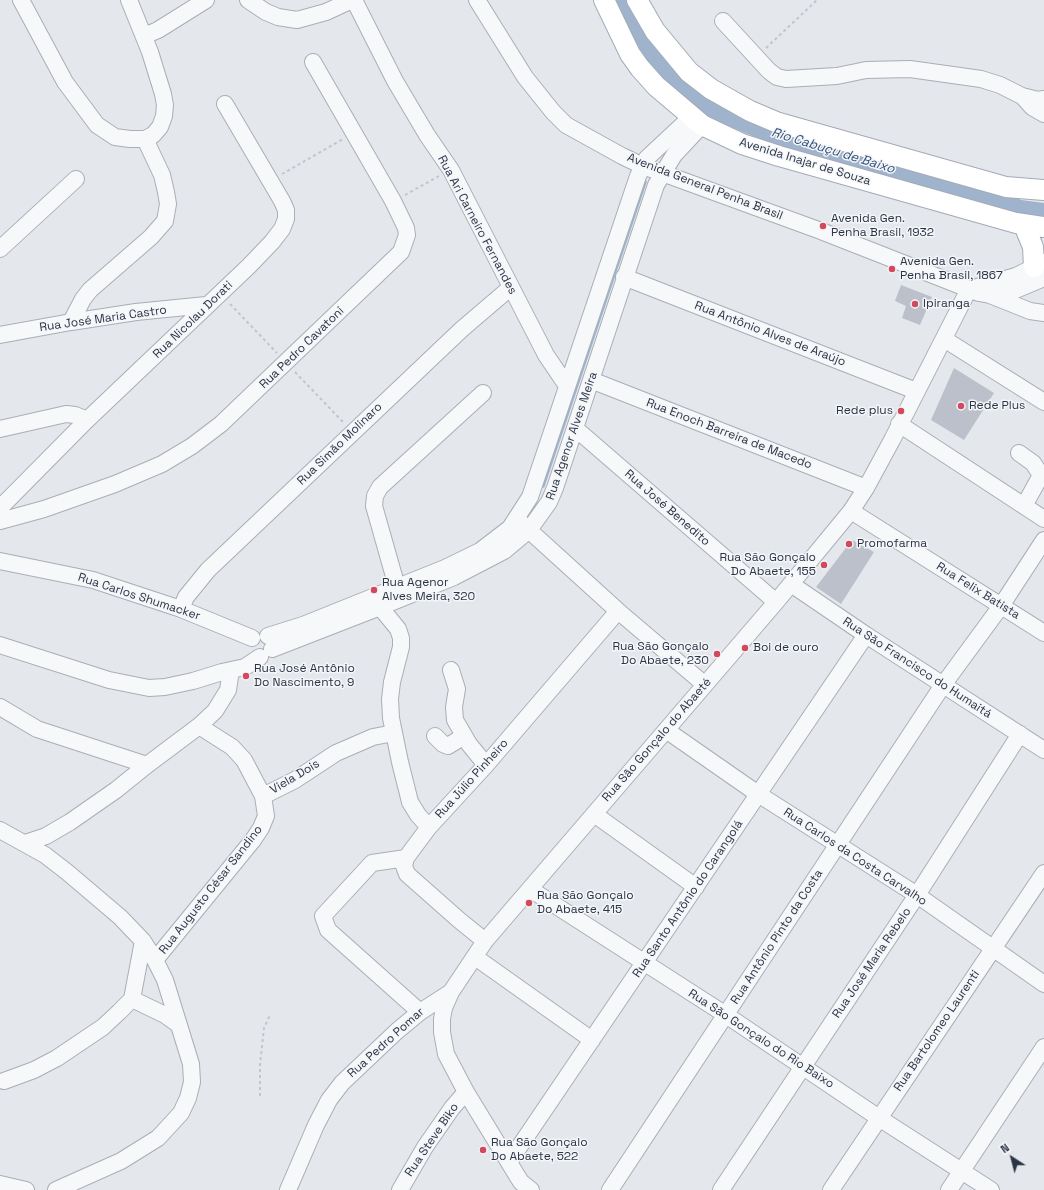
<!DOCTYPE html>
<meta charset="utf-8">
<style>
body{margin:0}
#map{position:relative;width:1044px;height:1190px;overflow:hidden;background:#e4e7ec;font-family:"Space Grotesk",sans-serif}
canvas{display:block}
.north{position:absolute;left:992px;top:1138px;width:40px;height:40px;-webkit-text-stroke:3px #f4f6f9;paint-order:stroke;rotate:324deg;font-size:11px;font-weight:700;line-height:16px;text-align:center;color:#2b3445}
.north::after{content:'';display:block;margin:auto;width:14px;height:18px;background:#2b3445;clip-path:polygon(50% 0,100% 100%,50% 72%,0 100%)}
</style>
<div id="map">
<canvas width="1044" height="1190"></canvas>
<div class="north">N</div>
</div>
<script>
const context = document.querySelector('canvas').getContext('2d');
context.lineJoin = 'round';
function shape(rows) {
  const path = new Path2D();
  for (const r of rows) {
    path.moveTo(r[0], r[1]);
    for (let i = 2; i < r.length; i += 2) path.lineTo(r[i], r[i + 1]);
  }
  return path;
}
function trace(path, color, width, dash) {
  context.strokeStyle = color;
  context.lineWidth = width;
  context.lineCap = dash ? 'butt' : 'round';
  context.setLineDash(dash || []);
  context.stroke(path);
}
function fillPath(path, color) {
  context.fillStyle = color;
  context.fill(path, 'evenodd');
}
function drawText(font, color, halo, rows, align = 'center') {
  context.font = font + ' "Space Grotesk",sans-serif';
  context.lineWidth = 3;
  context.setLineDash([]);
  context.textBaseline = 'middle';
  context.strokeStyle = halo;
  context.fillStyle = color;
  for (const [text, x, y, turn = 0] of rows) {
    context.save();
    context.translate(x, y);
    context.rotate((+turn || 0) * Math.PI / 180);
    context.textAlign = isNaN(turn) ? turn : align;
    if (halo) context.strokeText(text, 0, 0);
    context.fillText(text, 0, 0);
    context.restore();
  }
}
const stream = shape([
 [543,486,645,182]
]);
const river = shape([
 [626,0,637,24,656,54,680,82,712,107,786,138,854,156,1020,211,1044,214]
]);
const building = shape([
 [901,285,932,297,920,325,902,318,906,306,895,301],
 [954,368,994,393,964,440,931,420],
 [852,540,874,552,841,604,816,587]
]);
const path = shape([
 [766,48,817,0],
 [282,174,343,139],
 [405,195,439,176],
 [230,304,277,353],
 [295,372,343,422],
 [260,1096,260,1065,264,1028,270,1015]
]);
const minor = shape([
 [21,0,65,82,97,125,115,137,130,139,145,139,153,135,160,127,164,116,165,105,163,94,150,52,129,0],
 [248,0,266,12,278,17,297,20,326,12,352,0],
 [354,0,395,81,427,135,451,170,546,355,567,386],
 [477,0,525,77,553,112,566,125,622,156,643,166,821,231,979,293,990,295,1013,291,1044,278],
 [723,21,769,71,777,77,786,79,837,76,866,70,910,69,981,79,1000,85,1022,96,1038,100,1044,99],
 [144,36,158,30,206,0],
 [1023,97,1032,107,1044,114],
 [0,249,76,179],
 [624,277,916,391],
 [974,288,1016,276,1044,262],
 [990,295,1030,311,1044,313],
 [71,322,83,299,90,290,151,237,165,221,168,204,166,192,162,175,145,139],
 [0,335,71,322,136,312,206,305],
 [944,339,1044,402],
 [591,380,866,488],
 [899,424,1044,519],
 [0,429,66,414,75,415,87,420],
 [576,429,776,602],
 [1019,453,1033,463,1041,475,1024,506],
 [0,508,87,420,249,266,272,242,282,229,286,219,286,210,282,201,225,104],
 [851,511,1044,633],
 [0,521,44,509,115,484,162,464,192,446,221,424,401,252,407,235,406,228,393,201,313,62],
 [521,523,618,611,704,684],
 [0,561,93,580,181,609,252,638],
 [791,584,866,635,1044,750],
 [397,587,374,506,375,496,380,487,483,393],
 [380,607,398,629,401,638,401,647,392,682,390,699,391,718,400,762,410,802,418,815,429,827],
 [181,609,186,597,208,570,462,329,510,288],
 [268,636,303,625,445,568,480,551,510,528,530,497,638,176,647,158,691,117],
 [0,645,109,680,149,688,165,687,193,681,222,672,245,667,260,657],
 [272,649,380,607,454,577,504,551,529,530,549,502,555,488,656,185,674,155,702,125],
 [451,670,457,689,454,707,455,720,469,744,486,765],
 [0,707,37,729,147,765,199,726,215,711,228,690,231,670],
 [666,730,758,794,917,895,1044,984],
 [435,736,443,744,448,746,464,736],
 [263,796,295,780,336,753,373,737,394,733],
 [594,814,696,887],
 [0,830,45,855,67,872,120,917,143,941,155,960,165,980,191,1064,192,1082,188,1098,181,1113,158,1138,121,1161,56,1190],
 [25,843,46,836,70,822,116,790,147,765],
 [406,858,372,863,323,916,328,930,420,1012],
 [530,889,726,1015,879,1118,991,1190],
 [485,941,459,920,407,874,404,866,406,858,429,827,486,765,618,611],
 [475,957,592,1040],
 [155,960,253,840,261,828,266,816,263,796,244,760,232,747,199,726],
 [132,999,165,1015,179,1025],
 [4,1081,34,1070,57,1058,103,1027,119,1012,132,999,143,941],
 [509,1162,866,635],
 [0,1184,26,1190],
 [288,1190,316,1125,329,1100,342,1083,397,1031,420,1012,451,992],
 [400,1190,425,1147,452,1108,466,1092],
 [531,1190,521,1182,516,1174,466,1092,446,1054,442,1032,442,1019,444,1008,451,992,485,941,776,602,851,511,866,488,892,440,969,289],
 [610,1190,943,685,1001,606,1044,540],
 [721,1190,917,895,1020,734],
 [831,1190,1044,873],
 [949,1190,1044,1047]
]);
const major = shape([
 [604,0,630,54,640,68,656,86,702,125,742,144,779,156,1016,223,1044,227],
 [637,0,655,31,689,72,711,89,750,111,776,122,1006,187,1044,190],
 [1024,225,1033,247,1034,267]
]);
const markers = [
 [823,226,4,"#d1495b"],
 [892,269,4,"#d1495b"],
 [915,304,4,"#d1495b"],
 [961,406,4,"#d1495b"],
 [901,411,4,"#d1495b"],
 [849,544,4,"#d1495b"],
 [824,565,4,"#d1495b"],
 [374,590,4,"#d1495b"],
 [745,648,4,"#d1495b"],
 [717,654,4,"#d1495b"],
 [246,676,4,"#d1495b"],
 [529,903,4,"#d1495b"],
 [483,1150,4,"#d1495b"]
];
const streetNames = [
 ["Avenida Inajar de Souza",805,162,17],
 ["Avenida General Penha Brasil",705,187,21],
 ["Rua Ari Carneiro Fernandes",477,225,62],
 ["Rua José Maria Castro",103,319,-8],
 ["Rua Nicolau Dorati",193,320,-44],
 ["Rua Antônio Alves de Araújo",770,334,21],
 ["Rua Pedro Cavatoni",302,348,-44],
 ["Rua Enoch Barreira de Macedo",729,434,21],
 ["Rua Agenor Alves Meira",572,436,-71],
 ["Rua Simão Molinaro",340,444,-44],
 ["Rua José Benedito",667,508,41],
 ["Rua Felix Batista",978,591,32],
 ["Rua Carlos Shumacker",139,597,18],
 ["Rua São Francisco do Humaitá",917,668,33],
 ["Rua São Gonçalo do Abaeté",657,740,-49],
 ["Viela Dois",295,777,-31],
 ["Rua Júlio Pinheiro",472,779,-48],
 ["Rua Carlos da Costa Carvalho",855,857,33],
 ["Rua Augusto César Sandino",211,890,-52],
 ["Rua Santo Antônio do Carangolá",688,899,-56],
 ["Rua Antônio Pinto da Costa",777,937,-57],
 ["Rua José Maria Rebelo",872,963,-56],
 ["Rua Bartolomeo Laurenti",937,1031,-56],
 ["Rua São Gonçalo do Rio Baixo",761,1039,33],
 ["Rua Pedro Pomar",386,1043,-42],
 ["Rua Steve Biko",432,1140,-56]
];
const poiNames = [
 ["Avenida Gen.",831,219],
 ["Penha Brasil, 1932",831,233],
 ["Avenida Gen.",900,262],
 ["Penha Brasil, 1867",900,276],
 ["Ipiranga",923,304],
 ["Rede Plus",969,406],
 ["Rede plus",893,411,"right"],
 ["Promofarma",857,544],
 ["Rua São Gonçalo",816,558,"right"],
 ["Do Abaete, 155",816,572,"right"],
 ["Rua Agenor",382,583],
 ["Alves Meira, 320",382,597],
 ["Rua São Gonçalo",709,647,"right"],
 ["Do Abaete, 230",709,661,"right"],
 ["Boi de ouro",753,648],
 ["Rua José Antônio",254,669],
 ["Do Nascimento, 9",254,683],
 ["Rua São Gonçalo",537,896],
 ["Do Abaete, 415",537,910],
 ["Rua São Gonçalo",491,1143],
 ["Do Abaete, 522",491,1157]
];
const waterNames = [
 ["Rio Cabuçu de Baixo",833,151,17]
];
trace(stream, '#9fb4cc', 3.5);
trace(river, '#9fb4cc', 22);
fillPath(building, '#bbc0ca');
trace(minor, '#a9aeb7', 18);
trace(major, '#a3abb8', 22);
trace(path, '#c2c5cb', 2, [3, 3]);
trace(minor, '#f7f8fa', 16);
trace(major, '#fff', 20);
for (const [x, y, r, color] of markers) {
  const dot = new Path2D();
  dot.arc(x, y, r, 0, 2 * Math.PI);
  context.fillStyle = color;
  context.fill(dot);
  trace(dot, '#f4f6f9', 1.5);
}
drawText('12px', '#2b3445', '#f4f6f9', streetNames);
drawText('12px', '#2b3445', '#f4f6f9', poiNames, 'left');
drawText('italic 13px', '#34527a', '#f4f6f9', waterNames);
</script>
